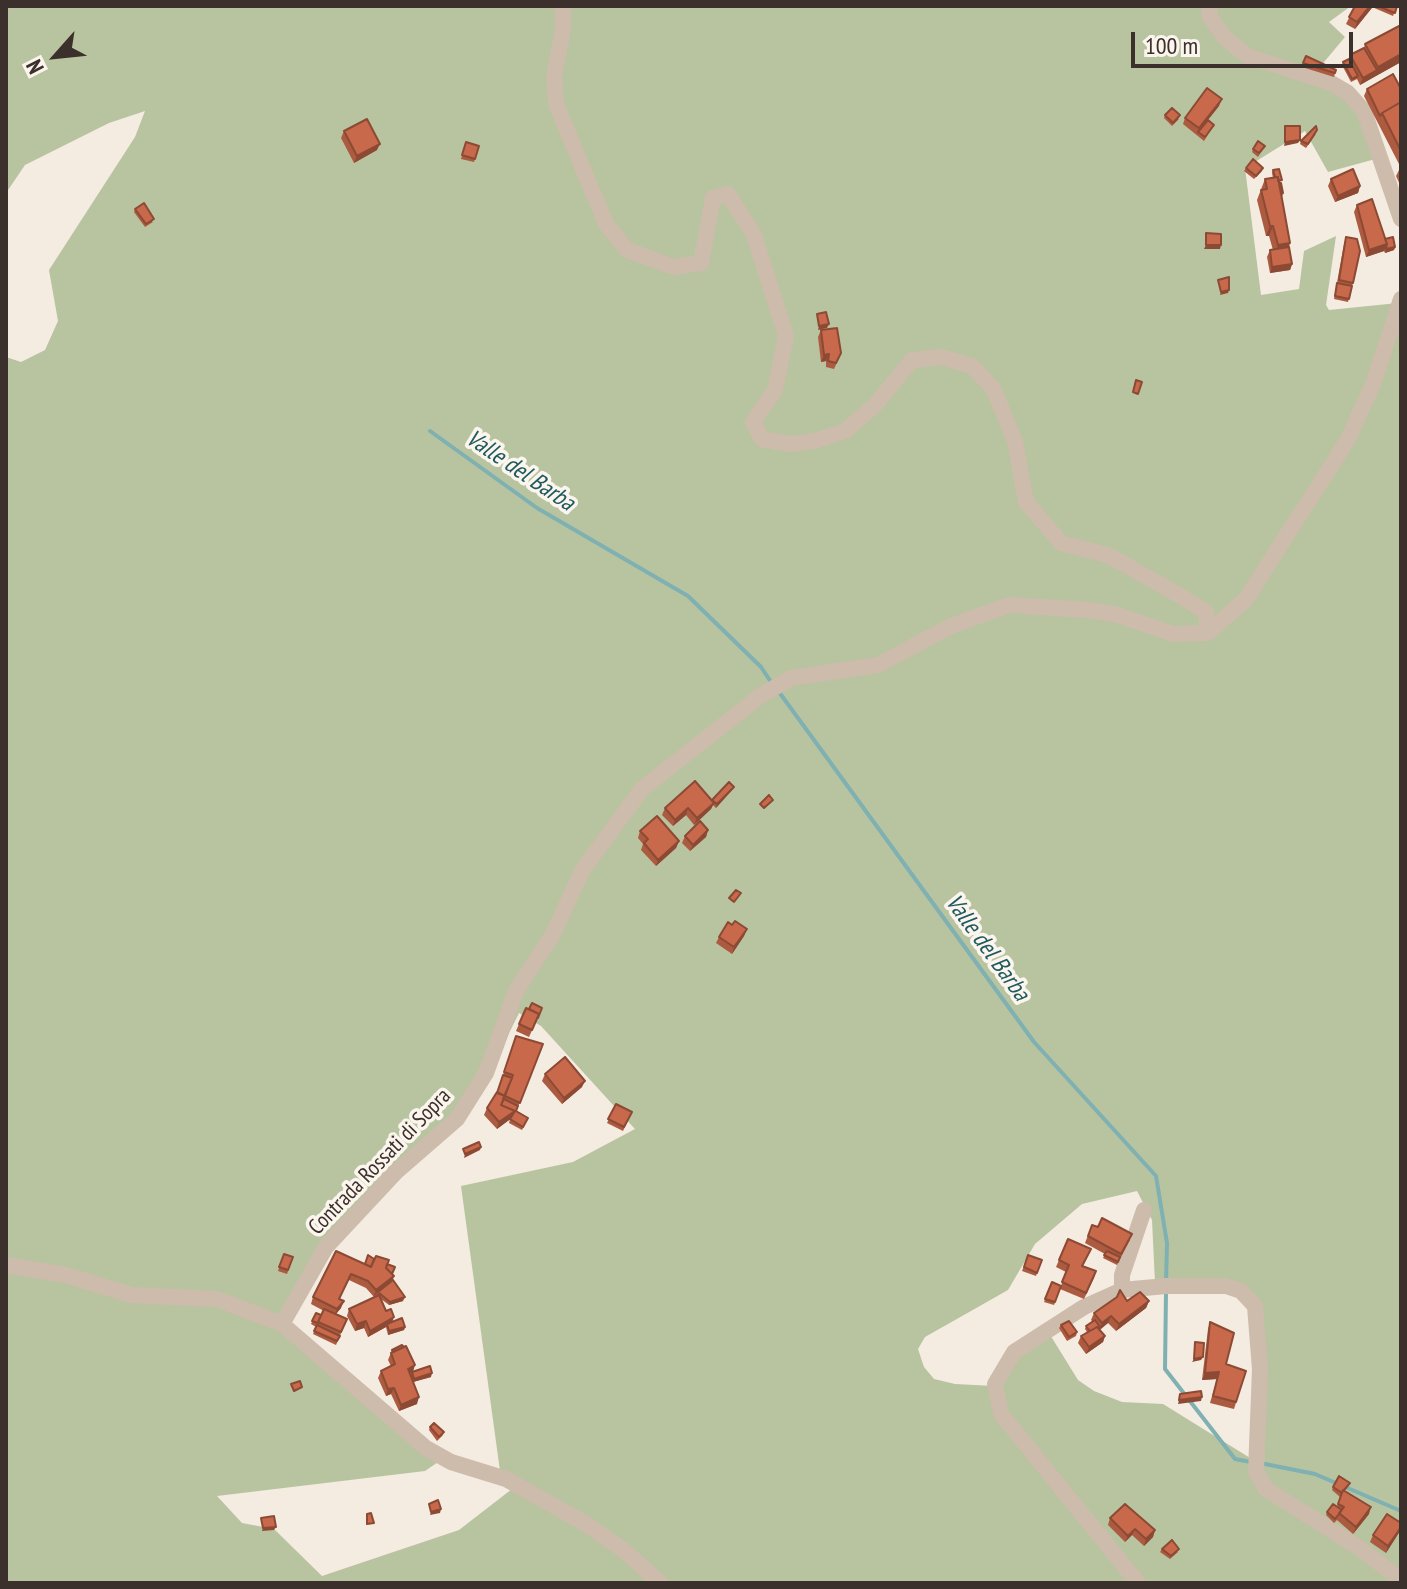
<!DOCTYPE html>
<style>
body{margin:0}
#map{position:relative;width:1407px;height:1589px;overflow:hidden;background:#f4ebe1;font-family:"PT Sans Narrow",sans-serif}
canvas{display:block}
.frame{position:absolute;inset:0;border:8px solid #3b302b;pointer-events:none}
.north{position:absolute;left:16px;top:16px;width:80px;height:80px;-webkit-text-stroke:6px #fbf5ee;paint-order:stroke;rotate:243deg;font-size:22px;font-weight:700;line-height:32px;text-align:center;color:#3b302b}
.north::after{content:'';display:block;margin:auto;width:28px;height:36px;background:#3b302b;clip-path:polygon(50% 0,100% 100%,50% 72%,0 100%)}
.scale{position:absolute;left:1131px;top:32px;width:222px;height:36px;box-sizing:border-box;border:4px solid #3b302b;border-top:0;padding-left:10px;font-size:24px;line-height:28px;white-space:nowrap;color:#3b302b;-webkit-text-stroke:6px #fbf5ee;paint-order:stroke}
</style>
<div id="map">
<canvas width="1407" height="1589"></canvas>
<div class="frame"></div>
<div class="north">N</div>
<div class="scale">100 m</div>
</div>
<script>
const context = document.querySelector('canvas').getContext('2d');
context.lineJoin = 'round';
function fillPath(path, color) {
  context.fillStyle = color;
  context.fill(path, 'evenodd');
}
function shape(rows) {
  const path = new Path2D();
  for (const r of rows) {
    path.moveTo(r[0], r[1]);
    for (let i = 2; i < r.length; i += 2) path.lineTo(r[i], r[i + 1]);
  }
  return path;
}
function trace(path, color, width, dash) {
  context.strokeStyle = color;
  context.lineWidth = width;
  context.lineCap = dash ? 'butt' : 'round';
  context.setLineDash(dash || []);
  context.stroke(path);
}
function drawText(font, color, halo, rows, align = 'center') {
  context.font = font + ' "PT Sans Narrow",sans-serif';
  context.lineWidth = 7;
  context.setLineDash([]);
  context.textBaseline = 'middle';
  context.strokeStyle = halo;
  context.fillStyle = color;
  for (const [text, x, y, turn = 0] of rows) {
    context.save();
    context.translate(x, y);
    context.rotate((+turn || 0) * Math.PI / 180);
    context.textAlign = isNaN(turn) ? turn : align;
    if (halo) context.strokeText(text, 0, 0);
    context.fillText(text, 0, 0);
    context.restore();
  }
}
const green = shape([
 [6,6,1351,6,1329,22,1345,37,1309,80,1345,94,1361,114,1379,158,1328,172,1305,131,1245,168,1261,295,1299,289,1304,251,1336,236,1326,305,1329,310,1398,303,1401,283,1401,1583,6,1583,6,357,21,362,45,350,58,321,49,270,135,137,145,111,109,123,25,165,6,193],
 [519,1013,541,1026,635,1129,573,1162,461,1186,500,1471,521,1482,459,1530,322,1576,274,1529,242,1523,217,1496,425,1471,447,1456,299,1336,289,1319,320,1266,381,1191,469,1114],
 [1137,1191,1152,1220,1155,1283,1239,1286,1257,1302,1255,1461,1163,1404,1122,1402,1094,1391,1078,1380,1044,1325,994,1386,955,1384,934,1379,924,1367,918,1349,925,1337,1008,1290,1035,1244,1082,1204]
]);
const stream = shape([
 [430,431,537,508,688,596,761,667,773,685],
 [779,692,1034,1042,1156,1176,1167,1243,1166,1283],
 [1166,1292,1165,1369,1235,1459,1251,1462],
 [1260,1463,1315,1474,1401,1511]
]);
const minor = shape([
 [563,6,563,30,554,76,556,104,606,224,627,250,674,267,701,263,713,198,728,194,754,235,786,336,775,390,753,422,762,439,790,444,815,441,845,431,875,405,912,360,941,357,972,366,993,388,1015,441,1026,502,1061,543,1110,556,1177,594,1206,612,1208,633],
 [1209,6,1210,17,1224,37,1247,56,1331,83,1348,93,1364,111,1401,219],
 [6,1265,66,1275,131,1295,217,1299,282,1324,326,1247,396,1172,457,1119,486,1073,516,991,553,934,583,869,642,789,760,696,791,678,878,665,951,626,1009,605,1089,610,1118,615,1173,634,1208,633,1246,599,1347,441,1373,384,1401,299],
 [1122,1290,1122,1275,1144,1210],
 [282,1324,426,1448,451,1462,506,1479,586,1524,626,1552,660,1583],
 [1138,1583,1001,1414,995,1384,1014,1352,1084,1307,1122,1290,1166,1286,1226,1286,1241,1291,1255,1306,1260,1369,1256,1472,1266,1489,1361,1549,1401,1580]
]);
const wall = shape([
 [1355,6,1397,6,1393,16,1372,7,1355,29,1346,24],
 [1401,25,1401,62,1360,85,1357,79,1351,82,1342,65,1343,62,1349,59,1350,55,1364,48,1365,44],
 [1306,56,1336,70,1334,77,1302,67],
 [1367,89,1401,89,1401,163,1399,164,1364,96],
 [1219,106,1208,120,1214,125,1204,141,1183,124,1185,118],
 [1165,115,1179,119,1172,126,1164,118],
 [344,131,377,150,354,163,341,138],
 [1316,134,1306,148,1300,144,1301,141],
 [466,142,479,146,474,162,461,159],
 [1265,146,1258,157,1252,152,1253,149],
 [1246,168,1262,171,1254,179,1244,171],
 [1401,168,1401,187,1396,176,1399,170],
 [1273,170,1281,183,1283,193,1282,197,1292,264,1290,270,1270,273,1267,257,1270,250,1273,250,1269,236,1266,236,1257,200,1265,179,1273,178,1272,173],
 [1331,179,1360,186,1358,193,1335,202,1328,186],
 [1357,205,1385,239,1395,247,1394,250,1385,253,1384,251,1366,257,1354,212],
 [135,209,153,222,145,227,134,212],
 [1346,237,1353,283,1348,302,1334,299,1344,244],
 [821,330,841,353,834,369,826,367,826,361,821,362,818,337],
 [734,787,732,790,716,808,713,805,711,809,694,825,686,815,673,826,662,815,665,808,712,801],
 [708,830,706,837,690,851,682,843,685,836],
 [640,831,679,841,676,848,656,866,641,850,643,844,638,838],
 [732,925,747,929,744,936,732,954,716,943,719,937],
 [542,1008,529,1037,516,1031,519,1024,529,1009],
 [516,1036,543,1044,516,1112,528,1118,522,1130,509,1123,510,1119,497,1129,484,1115,487,1108,497,1093],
 [545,1074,582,1087,562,1104,542,1081],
 [616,1104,632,1112,623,1131,607,1123],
 [1092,1225,1130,1240,1117,1265,1103,1258,1105,1254,1085,1243],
 [1068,1239,1091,1249,1083,1266,1096,1271,1094,1278,1084,1299,1060,1289,1054,1305,1044,1302,1052,1282,1061,1286,1066,1272,1056,1267],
 [284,1254,293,1257,287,1274,278,1271],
 [1028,1255,1042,1260,1036,1276,1022,1271],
 [365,1264,387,1264,392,1274,393,1280,403,1301,389,1305,381,1299,392,1322,405,1327,404,1330,388,1335,386,1327,368,1337,364,1328,355,1331,347,1316,349,1309,378,1296,377,1295,374,1297,366,1288,349,1280,339,1299,341,1308,336,1314,347,1319,336,1345,313,1334,316,1327,311,1324,316,1313,321,1315,324,1311,311,1304,313,1297],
 [1127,1301,1149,1301,1146,1308,1116,1331,1108,1323,1100,1330,1105,1336,1103,1342,1086,1354,1078,1343,1081,1336,1087,1332,1085,1329,1086,1326,1092,1321,1091,1320,1094,1313],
 [1210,1322,1226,1364,1246,1371,1234,1409,1210,1403,1217,1379,1202,1380,1208,1329],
 [1061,1325,1077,1332,1076,1336,1067,1341,1059,1328],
 [392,1350,413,1371,431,1377,413,1382,417,1404,399,1411,391,1394,386,1396,378,1378,381,1371,391,1366,388,1360],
 [430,1427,443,1435,437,1441,429,1430],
 [1350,1483,1345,1491,1369,1514,1353,1534,1337,1520,1334,1523,1326,1515,1327,1512,1337,1507,1340,1497,1332,1490,1333,1487],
 [1110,1518,1155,1530,1153,1537,1144,1546,1132,1535,1125,1542,1108,1525],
 [1400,1531,1386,1553,1370,1542,1373,1535],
 [1162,1549,1178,1552,1170,1559,1160,1552]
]);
const shadedWall = shape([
 [1370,6,1373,6,1372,8,1355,29,1357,22],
 [1401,54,1401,62,1374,77,1378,67],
 [1377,70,1374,77,1360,85,1363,78],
 [1222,99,1219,106,1198,132,1199,128],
 [1300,140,1298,143,1284,146,1285,142],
 [380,144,377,150,354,163,357,156],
 [1360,186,1358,193,1335,202,1338,196],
 [1270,226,1273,226,1269,236,1266,236],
 [1290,243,1287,253,1275,256,1278,245],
 [1387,244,1384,251,1366,257,1369,250],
 [1206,245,1221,245,1220,249,1204,249],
 [1395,247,1394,250,1385,253,1386,249],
 [1292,264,1290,270,1270,273,1272,267],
 [1229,290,1228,293,1220,295,1221,292],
 [829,324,827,328,818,330,819,326],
 [829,354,826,361,821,362,824,355],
 [734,787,732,790,716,808,717,804],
 [714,803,711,809,694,825,697,818],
 [688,808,686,815,673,826,675,820],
 [708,830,706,837,690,851,693,845],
 [679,841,676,848,656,866,658,860],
 [747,929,744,936,732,954,734,947],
 [585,1081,582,1087,562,1104,564,1098],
 [515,1111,512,1118,497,1129,499,1122],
 [481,1147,480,1150,464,1158,465,1154],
 [394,1276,392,1283,378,1292,374,1297,376,1290],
 [405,1297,403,1301,389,1305,390,1302],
 [344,1301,341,1308,334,1316,337,1309],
 [1149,1301,1146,1308,1116,1331,1119,1324],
 [1111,1316,1108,1323,1099,1330,1102,1323],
 [394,1317,392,1323,387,1324,386,1327,368,1337,370,1331],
 [366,1321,364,1328,355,1331,357,1324],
 [405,1327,404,1330,388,1335,389,1331],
 [1105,1336,1103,1342,1086,1354,1089,1347],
 [1203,1357,1201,1360,1192,1362,1194,1359],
 [415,1365,413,1372,405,1376,408,1369],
 [1219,1372,1217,1379,1202,1380,1205,1373],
 [432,1373,431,1377,413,1382,414,1379],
 [394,1388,391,1394,386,1396,388,1389],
 [419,1397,417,1404,399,1411,401,1405],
 [1202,1397,1201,1401,1178,1404,1179,1400],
 [1371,1507,1369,1514,1353,1534,1356,1527],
 [441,1509,440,1513,430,1515,431,1512],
 [276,1527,274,1530,262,1531,263,1528],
 [1401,1527,1400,1531,1386,1553,1388,1546],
 [1135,1529,1132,1535,1125,1542,1128,1536],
 [1155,1530,1153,1537,1144,1546,1146,1539]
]);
const building = shape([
 [1355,6,1370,6,1357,22,1349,17,1355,6],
 [1378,6,1397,6,1395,13,1378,6],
 [1401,25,1401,54,1378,67,1365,44,1401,25],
 [1364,48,1377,70,1363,78,1350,55,1364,48],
 [1306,56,1336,70,1335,73,1303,63,1306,56],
 [1349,59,1358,76,1352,79,1343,62,1349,59],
 [1393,74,1401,89,1401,102,1382,113,1380,116,1367,89,1393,74],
 [1207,88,1222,99,1199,128,1185,118,1207,88],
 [1401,102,1401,151,1382,113,1401,102],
 [1172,108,1180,115,1173,123,1165,115,1172,108],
 [367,119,380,144,357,156,344,131,367,119],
 [1208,120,1214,125,1205,137,1198,132,1208,120],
 [1285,126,1300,126,1300,140,1285,142,1285,126],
 [1316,126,1317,130,1308,144,1301,141,1316,126],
 [1258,141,1265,146,1259,153,1253,149,1258,141],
 [466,142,479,146,475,159,462,155,466,142],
 [1253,159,1263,168,1256,176,1246,168,1253,159],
 [1279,169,1282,180,1278,181,1278,177,1275,177,1273,170,1279,169],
 [1353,169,1360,186,1338,196,1331,179,1353,169],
 [1278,177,1290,243,1278,245,1273,226,1270,226,1261,190,1267,189,1265,179,1278,177],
 [1279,183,1281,183,1283,193,1281,194,1279,183],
 [1372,199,1387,244,1369,250,1357,205,1372,199],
 [144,203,154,219,146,224,135,209,144,203],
 [1206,233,1221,234,1221,245,1206,245,1206,233],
 [1346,237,1357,239,1360,251,1353,283,1339,280,1346,237],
 [1393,237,1395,247,1386,249,1387,244,1385,239,1393,237],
 [1289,247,1292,264,1272,267,1270,250,1289,247],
 [1229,277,1229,290,1221,292,1218,280,1229,277],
 [1337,283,1352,286,1349,299,1335,296,1337,283],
 [826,312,829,324,819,326,817,314,826,312],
 [837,328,841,353,836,363,828,361,829,354,824,355,821,330,837,328],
 [1136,380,1142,382,1138,394,1133,392,1136,380],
 [695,781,714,803,697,818,688,808,675,820,665,808,695,781],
 [729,782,734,787,717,804,712,800,729,782],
 [769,795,773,800,764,808,760,804,769,795],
 [657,816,679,841,658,860,644,843,648,839,640,831,657,816],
 [700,821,708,830,693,845,685,836,700,821],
 [736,890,741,893,734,902,729,898,736,890],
 [735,921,747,929,734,947,719,937,728,922,732,925,735,921],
 [532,1003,542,1008,538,1018,539,1014,529,1009,532,1003],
 [526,1008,539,1014,532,1030,519,1024,526,1008],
 [516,1036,543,1044,520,1103,505,1096,513,1075,504,1072,516,1036],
 [565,1057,585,1081,564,1098,545,1074,565,1057],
 [503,1075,512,1078,503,1099,505,1096,497,1093,503,1075],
 [497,1092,505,1096,501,1105,515,1111,499,1122,487,1108,497,1092],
 [504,1099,518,1106,516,1111,528,1118,523,1127,510,1119,515,1111,501,1105,504,1099],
 [616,1104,632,1112,624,1127,608,1119,616,1104],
 [479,1142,481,1147,465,1154,463,1149,479,1142],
 [1102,1218,1132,1234,1121,1254,1088,1236,1092,1225,1098,1227,1102,1218],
 [1068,1239,1091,1249,1082,1266,1096,1271,1086,1293,1062,1282,1069,1265,1059,1260,1068,1239],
 [336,1251,371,1267,376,1256,389,1260,386,1268,394,1276,376,1290,368,1281,351,1274,339,1299,344,1301,337,1309,313,1297,336,1251],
 [1107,1251,1120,1257,1118,1262,1104,1255,1107,1251],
 [284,1254,293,1257,288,1270,279,1267,284,1254],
 [368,1255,374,1259,371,1267,365,1264,368,1255],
 [1028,1255,1042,1260,1037,1273,1024,1267,1028,1255],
 [387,1264,395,1267,392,1274,386,1268,387,1264],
 [393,1280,405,1297,390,1302,378,1292,393,1280],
 [1052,1282,1061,1286,1055,1302,1045,1299,1052,1282],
 [1120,1290,1127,1301,1140,1292,1149,1301,1119,1324,1111,1316,1102,1323,1094,1313,1117,1297,1120,1290],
 [379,1295,386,1311,391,1309,394,1317,370,1331,366,1321,357,1324,349,1309,379,1295],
 [324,1309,347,1319,341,1332,318,1322,324,1309],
 [316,1313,321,1315,318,1323,312,1321,316,1313],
 [402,1318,405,1327,389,1331,387,1324,402,1318],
 [1095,1320,1100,1327,1098,1328,1097,1327,1090,1331,1086,1326,1095,1320],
 [1069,1321,1077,1332,1069,1337,1061,1325,1069,1321],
 [1210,1322,1234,1333,1226,1364,1246,1371,1236,1402,1213,1396,1219,1372,1205,1373,1210,1322],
 [317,1325,340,1336,337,1341,314,1331,317,1325],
 [1097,1327,1105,1336,1089,1347,1081,1336,1097,1327],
 [1195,1342,1204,1343,1203,1357,1194,1359,1195,1342],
 [402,1345,404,1347,393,1352,392,1350,402,1345],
 [406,1346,415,1365,408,1369,419,1397,401,1405,394,1388,388,1389,381,1371,395,1364,391,1353,406,1346],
 [430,1366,432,1373,414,1379,412,1372,430,1366],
 [300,1381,302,1387,294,1391,291,1384,300,1381],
 [1201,1391,1202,1397,1179,1400,1180,1394,1201,1391],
 [434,1423,444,1432,439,1437,430,1427,434,1423],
 [1339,1476,1350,1483,1344,1490,1343,1490,1342,1493,1333,1487,1339,1476],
 [1343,1490,1371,1507,1356,1527,1339,1513,1344,1507,1338,1504,1343,1490],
 [438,1500,441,1509,431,1512,429,1504,438,1500],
 [1125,1504,1155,1530,1146,1539,1135,1529,1128,1536,1110,1518,1125,1504],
 [1333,1504,1342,1510,1335,1519,1327,1512,1333,1504],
 [371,1513,374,1523,367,1524,367,1514,371,1513],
 [1387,1514,1401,1523,1401,1527,1388,1546,1373,1535,1387,1514],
 [274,1516,276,1527,263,1528,261,1518,274,1516],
 [1172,1540,1179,1549,1171,1556,1162,1549,1172,1540]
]);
const streetNames = [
 ["Contrada Rossati di Sopra",380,1162,-46]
];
const waterNames = [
 ["Valle del Barba",520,471,34],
 ["Valle del Barba",987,948,54]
];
fillPath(green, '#b8c4a0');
trace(stream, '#7fb0b2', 4);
trace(minor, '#cdbbac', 16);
fillPath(wall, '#ac5a40');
fillPath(shadedWall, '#8c4a34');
fillPath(building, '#c8694b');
trace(building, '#8c4a34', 2);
drawText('22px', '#3b302b', '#fbf5ee', streetNames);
drawText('italic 24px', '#1f5a5e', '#fbf5ee', waterNames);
</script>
